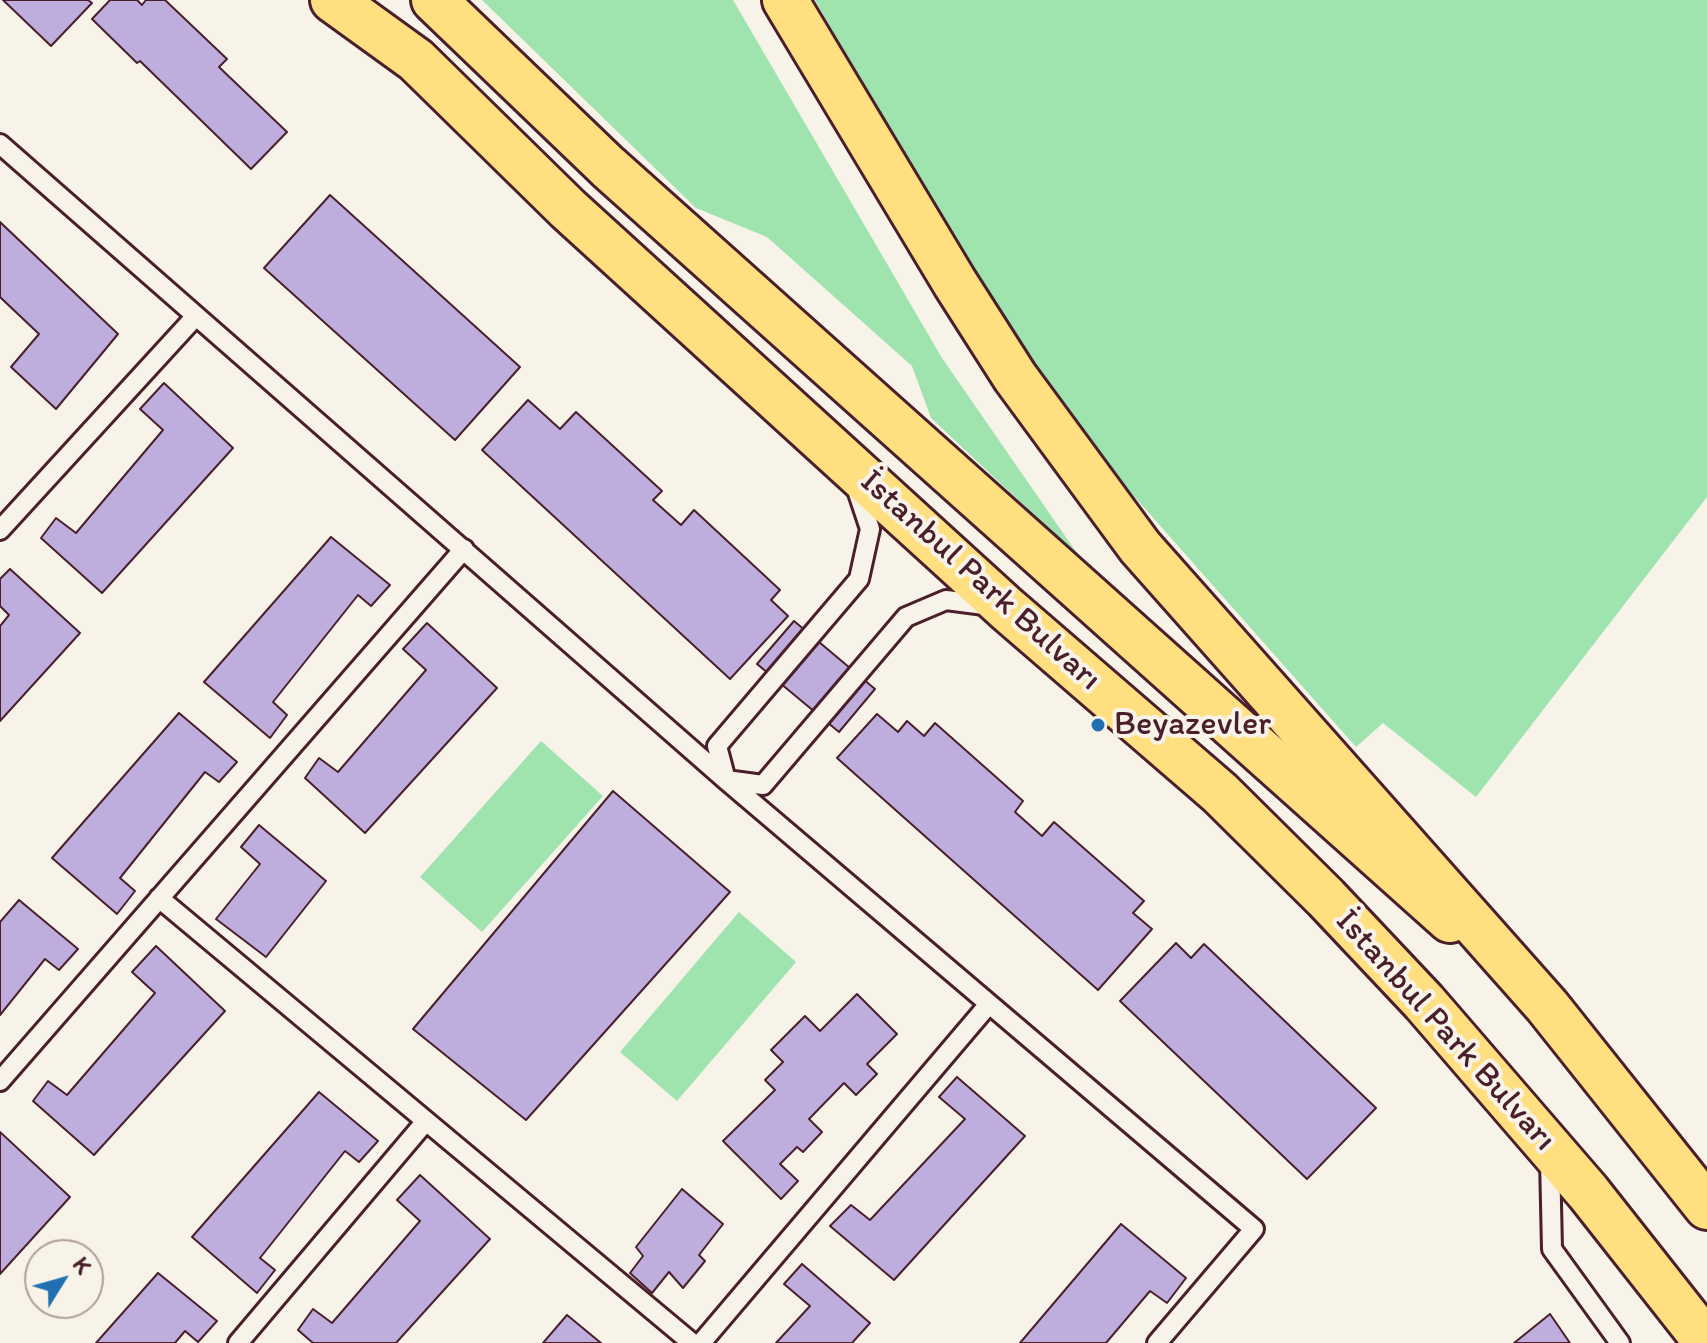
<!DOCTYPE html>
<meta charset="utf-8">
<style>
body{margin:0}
#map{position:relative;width:1707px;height:1343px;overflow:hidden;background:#f7f3e8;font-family:Itim,sans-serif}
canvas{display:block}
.north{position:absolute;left:24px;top:1239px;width:80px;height:80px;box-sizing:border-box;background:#f7f3e8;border:2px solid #b29e9c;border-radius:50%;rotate:53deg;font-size:22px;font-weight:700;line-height:32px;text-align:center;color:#4a1f2b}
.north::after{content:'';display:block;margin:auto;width:28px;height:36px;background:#1f6fb2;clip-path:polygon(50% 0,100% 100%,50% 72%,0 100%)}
</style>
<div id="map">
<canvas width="1707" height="1343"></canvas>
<div class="north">K</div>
</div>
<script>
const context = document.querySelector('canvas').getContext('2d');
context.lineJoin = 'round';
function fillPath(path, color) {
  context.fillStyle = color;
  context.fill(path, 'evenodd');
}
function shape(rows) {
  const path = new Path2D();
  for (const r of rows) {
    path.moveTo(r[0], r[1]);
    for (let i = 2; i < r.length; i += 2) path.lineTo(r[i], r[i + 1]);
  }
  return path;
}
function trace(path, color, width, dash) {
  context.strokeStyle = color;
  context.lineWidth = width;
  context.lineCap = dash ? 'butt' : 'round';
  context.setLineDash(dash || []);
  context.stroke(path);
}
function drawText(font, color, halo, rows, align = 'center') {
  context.font = font + ' Itim,sans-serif';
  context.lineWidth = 8;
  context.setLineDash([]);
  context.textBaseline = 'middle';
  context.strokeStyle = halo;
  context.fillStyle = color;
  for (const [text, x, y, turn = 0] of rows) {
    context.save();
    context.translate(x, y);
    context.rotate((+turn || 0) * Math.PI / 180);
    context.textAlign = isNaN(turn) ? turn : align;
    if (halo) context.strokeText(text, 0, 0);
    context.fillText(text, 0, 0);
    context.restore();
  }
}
const green = shape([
 [482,0,733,0,942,358,1081,559,931,418,912,366,767,237,696,208],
 [815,0,1707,0,1707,497,1476,797,1383,723,1356,747,1071,425,969,268],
 [541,741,603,796,482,932,420,877],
 [739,912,796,962,677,1101,620,1052]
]);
const building = shape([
 [3,0,88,0,92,3,51,46,3,0],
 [110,0,137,0,142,5,146,0,165,0,227,59,219,67,287,132,251,169,140,61,137,63,92,19,110,0],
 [330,195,520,367,455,440,264,268,330,195],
 [0,222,118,334,56,409,11,367,39,334,0,297,0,222],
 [164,383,233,448,102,593,41,538,56,518,76,533,163,430,140,409,164,383],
 [528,400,560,429,576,412,662,491,653,500,681,525,694,510,780,590,771,600,788,616,730,679,482,450,528,400],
 [331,537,390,585,371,606,358,595,273,702,287,715,270,738,204,682,331,537],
 [10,569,80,633,0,721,0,626,9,615,0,606,0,579,10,569],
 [794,621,875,689,839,732,757,664,794,621],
 [427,623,497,688,365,833,305,778,319,758,338,772,426,670,403,649,427,623],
 [179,713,237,762,219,782,205,772,120,878,135,891,117,914,52,858,179,713],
 [877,714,898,732,907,721,924,736,935,723,1023,801,1015,812,1042,836,1054,822,1144,901,1133,913,1152,929,1098,990,837,758,877,714],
 [613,791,730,892,526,1120,413,1029,613,791],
 [259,825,326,881,266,957,216,919,260,864,241,847,259,825],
 [19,900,78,949,59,970,45,959,0,1015,0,922,19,900],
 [1176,943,1191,958,1204,944,1376,1108,1307,1179,1120,1001,1176,943],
 [156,946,225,1011,94,1155,33,1101,48,1081,67,1095,155,993,132,972,156,946],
 [857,994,897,1034,867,1064,877,1074,856,1095,844,1083,809,1119,822,1132,803,1152,797,1147,780,1164,798,1181,781,1199,723,1141,775,1090,765,1080,783,1062,771,1050,805,1016,820,1031,857,994],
 [957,1077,1025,1136,894,1280,830,1226,851,1205,870,1220,965,1119,939,1097,957,1077],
 [319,1092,378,1141,359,1162,345,1151,260,1258,275,1270,257,1293,192,1237,319,1092],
 [0,1132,70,1197,0,1274,0,1132],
 [420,1175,490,1239,396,1343,313,1343,298,1330,313,1309,332,1323,420,1221,397,1200,420,1175],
 [682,1189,723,1224,699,1255,705,1261,683,1288,669,1272,652,1293,630,1273,643,1256,636,1247,682,1189],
 [1121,1224,1186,1278,1167,1303,1150,1291,1106,1343,1020,1343,1121,1224],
 [802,1264,870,1323,852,1343,776,1343,810,1306,784,1284,802,1264],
 [158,1273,217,1321,198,1342,185,1331,175,1343,96,1343,158,1273],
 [1550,1314,1570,1343,1514,1343,1550,1314],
 [567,1315,601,1343,543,1343,567,1315]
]);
const lane = shape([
 [0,144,726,780,1254,1229,1157,1343],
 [856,487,870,529,859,579,717,746,726,780,763,785,906,617,946,600,992,606],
 [0,530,195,317],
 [159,898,692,1343],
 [0,1081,464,549],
 [1550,1159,1552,1249,1620,1343],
 [238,1343,426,1121],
 [701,1343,989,1004]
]);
const primary = shape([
 [434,0,608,167,1450,920]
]);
const highway = shape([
 [333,0,416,60,568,209,1007,609,1220,793,1326,898,1424,1002,1588,1192,1707,1343],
 [785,0,955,283,1015,377,1140,547,1547,1006,1707,1207]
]);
const markers = [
 [1098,725,8,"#1f6fb2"]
];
const streetNames = [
 ["İstanbul Park Bulvarı",980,581,42],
 ["İstanbul Park Bulvarı",1445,1031,48]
];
const poiNames = [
 ["Beyazevler",1114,725]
];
fillPath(green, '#9fe3ae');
fillPath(building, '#beaddd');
trace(building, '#4a1f2b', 2);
trace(lane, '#4a1f2b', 24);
trace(primary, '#4a1f2b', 50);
trace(highway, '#4a1f2b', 50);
trace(lane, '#f7f3e8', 18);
trace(primary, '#ffdf80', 44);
trace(highway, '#ffdf80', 44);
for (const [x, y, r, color] of markers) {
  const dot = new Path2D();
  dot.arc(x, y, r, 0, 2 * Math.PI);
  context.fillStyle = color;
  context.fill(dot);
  trace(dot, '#f7f3e8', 3);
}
drawText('34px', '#4a1f2b', '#f7f3e8', streetNames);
drawText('34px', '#4a1f2b', '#f7f3e8', poiNames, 'left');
</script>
